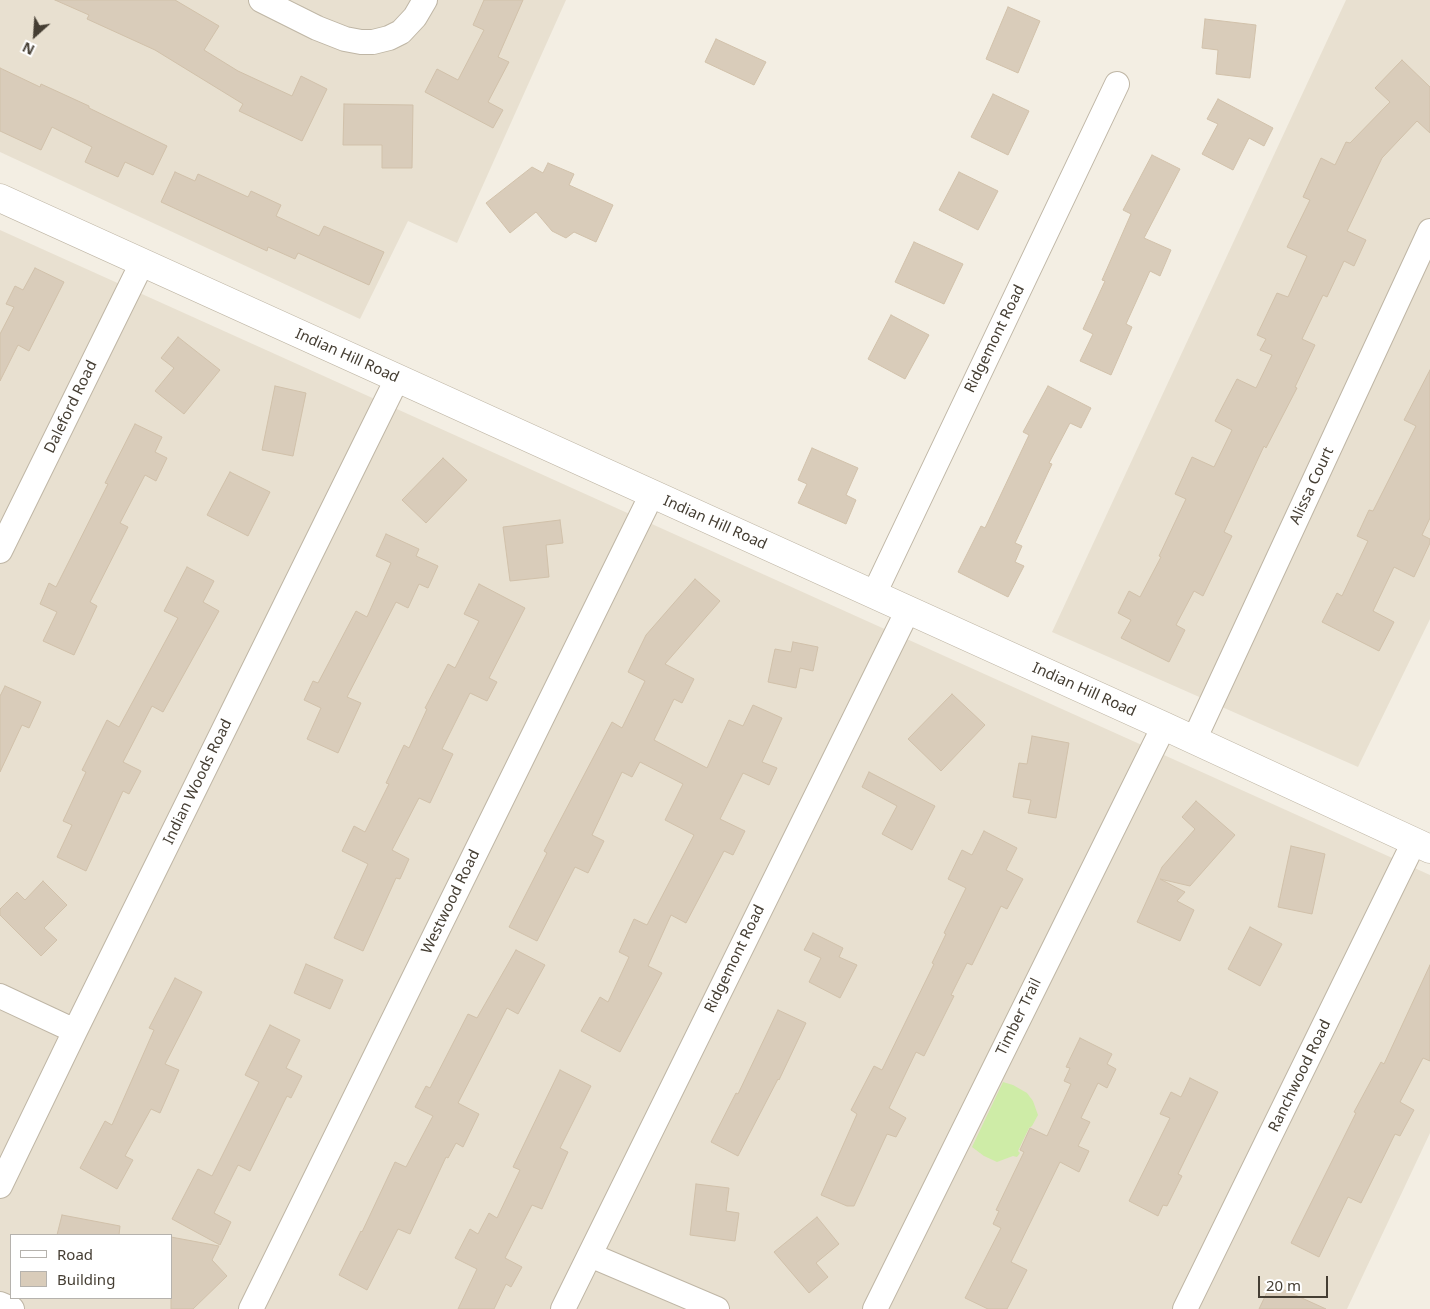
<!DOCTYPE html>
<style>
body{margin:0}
#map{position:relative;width:1430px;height:1309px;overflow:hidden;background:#f3eee3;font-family:"Noto Sans",sans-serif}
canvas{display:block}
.legend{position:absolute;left:10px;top:1234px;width:162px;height:65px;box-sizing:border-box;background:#fff;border:1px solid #b5b2ad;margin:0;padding:6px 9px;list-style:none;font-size:15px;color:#453e33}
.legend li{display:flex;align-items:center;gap:10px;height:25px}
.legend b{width:25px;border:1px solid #b5b2ad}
.north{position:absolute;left:10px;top:10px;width:50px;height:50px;-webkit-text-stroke:4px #fff;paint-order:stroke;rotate:206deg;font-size:14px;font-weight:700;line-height:20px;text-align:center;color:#453e33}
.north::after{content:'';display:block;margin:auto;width:18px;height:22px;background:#453e33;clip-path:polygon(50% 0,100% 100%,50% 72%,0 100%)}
.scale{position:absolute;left:1258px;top:1276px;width:70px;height:22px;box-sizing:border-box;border:2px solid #453e33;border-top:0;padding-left:6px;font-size:15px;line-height:18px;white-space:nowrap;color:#453e33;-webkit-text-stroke:4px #fff;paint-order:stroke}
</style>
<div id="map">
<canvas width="1430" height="1309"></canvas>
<ul class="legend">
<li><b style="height:6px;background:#fff"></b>Road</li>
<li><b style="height:14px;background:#d9ccba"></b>Building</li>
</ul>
<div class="north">N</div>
<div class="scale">20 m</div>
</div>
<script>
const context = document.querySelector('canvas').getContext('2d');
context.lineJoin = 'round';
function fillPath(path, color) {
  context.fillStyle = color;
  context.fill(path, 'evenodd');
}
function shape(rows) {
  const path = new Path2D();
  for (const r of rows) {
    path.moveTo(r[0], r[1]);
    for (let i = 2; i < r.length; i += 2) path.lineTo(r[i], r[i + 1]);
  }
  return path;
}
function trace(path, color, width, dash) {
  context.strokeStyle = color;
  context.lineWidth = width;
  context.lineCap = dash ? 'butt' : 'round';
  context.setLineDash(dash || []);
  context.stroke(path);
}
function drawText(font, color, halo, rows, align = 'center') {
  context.font = font + ' "Noto Sans",sans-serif';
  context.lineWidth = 4.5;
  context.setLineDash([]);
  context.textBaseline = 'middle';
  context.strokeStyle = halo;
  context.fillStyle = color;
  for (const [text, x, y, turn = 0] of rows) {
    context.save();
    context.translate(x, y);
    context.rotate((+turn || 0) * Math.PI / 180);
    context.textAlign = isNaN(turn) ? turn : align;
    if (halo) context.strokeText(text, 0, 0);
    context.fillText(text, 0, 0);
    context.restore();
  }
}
const residential = shape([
 [0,0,566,0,457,243,408,221,360,319,0,152],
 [1346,0,1430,0,1430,619,1358,767,1052,632],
 [0,230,1430,875,1430,1133,1347,1309,0,1309],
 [11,1235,171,1235,171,1298,11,1298]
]);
const green = shape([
 [1003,1082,1013,1085,1027,1093,1033,1101,1038,1115,1032,1126,1029,1128,1018,1151,1020,1153,1017,1157,1013,1156,997,1162,984,1156,972,1147]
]);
const building = shape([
 [55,0,175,0,219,26,204,50,238,71,292,96,301,76,327,89,302,141,239,111,243,104,155,50,87,19,89,15,55,0],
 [484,0,523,0,498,57,509,62,488,102,503,110,493,128,425,92,437,69,458,80,484,30,473,25,484,0],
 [1008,7,1040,21,1018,73,986,59,1008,7],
 [1205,19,1256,25,1250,78,1216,74,1218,50,1202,48,1205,19],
 [716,39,766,62,754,85,705,62,716,39],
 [1402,60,1430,87,1430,133,1417,121,1382,158,1347,231,1366,240,1354,266,1344,261,1327,297,1323,295,1302,339,1315,345,1295,387,1297,388,1266,448,1264,446,1224,532,1232,536,1203,596,1194,591,1176,625,1185,630,1169,662,1121,638,1131,620,1118,613,1129,591,1140,597,1161,557,1159,556,1186,499,1175,494,1192,457,1214,467,1232,430,1215,421,1237,379,1256,388,1272,355,1260,350,1266,339,1257,335,1277,293,1288,297,1307,256,1287,247,1310,200,1303,197,1321,158,1335,165,1346,142,1350,143,1390,102,1375,88,1402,60],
 [0,68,40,87,41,84,89,106,89,108,167,146,153,175,125,162,118,177,85,162,92,147,52,127,41,150,0,131,0,68],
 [993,94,1029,111,1008,155,971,137,993,94],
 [1218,99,1273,128,1264,146,1249,138,1233,170,1202,154,1218,124,1207,119,1218,99],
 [344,104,413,105,412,168,382,168,382,145,343,145,344,104],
 [1152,155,1180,169,1144,238,1171,250,1160,276,1150,271,1126,324,1132,327,1111,375,1080,361,1093,334,1083,329,1105,281,1102,280,1131,214,1123,210,1152,155],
 [548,163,574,174,569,185,613,205,596,242,574,232,566,238,552,231,536,212,510,233,486,203,532,167,543,173,548,163],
 [175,172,195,181,198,174,248,197,251,191,281,205,276,216,319,236,324,226,384,252,369,285,298,253,295,259,268,247,267,251,161,202,175,172],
 [959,172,998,191,978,230,939,210,959,172],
 [914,242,963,264,944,304,895,282,914,242],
 [35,268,64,282,29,351,18,345,0,381,0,334,14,307,6,304,15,286,23,290,35,268],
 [891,315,929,335,905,379,868,359,891,315],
 [178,337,220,370,184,414,155,391,174,368,161,358,178,337],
 [1430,370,1430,518,1422,535,1430,539,1430,543,1414,577,1394,567,1373,611,1394,622,1379,651,1322,622,1337,593,1342,596,1368,541,1357,536,1369,510,1373,511,1416,426,1404,420,1430,370],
 [275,386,306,393,293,456,262,450,275,386],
 [1048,386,1091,408,1081,428,1070,423,1049,463,1052,464,1015,543,1022,546,1015,562,1024,566,1008,597,958,572,981,526,985,528,1029,435,1023,432,1048,386],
 [135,424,162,437,155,452,167,458,156,481,145,475,120,523,128,527,90,602,97,606,74,655,43,641,57,612,40,604,49,583,56,587,108,484,105,483,135,424],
 [812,448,858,468,846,495,856,500,846,524,798,503,807,484,798,480,812,448],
 [443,458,467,480,426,523,402,500,443,458],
 [230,472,270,492,248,536,207,515,230,472],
 [560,520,563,543,546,545,549,577,510,581,503,527,560,520],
 [386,534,419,549,416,556,438,566,428,588,419,584,408,608,396,602,347,697,361,703,338,753,307,739,321,708,304,700,313,681,318,683,356,611,367,617,391,563,376,556,386,534],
 [187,567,214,581,203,602,219,611,163,712,152,706,123,762,141,771,129,794,123,791,86,871,57,857,72,825,63,821,86,772,82,770,107,720,119,727,178,618,164,611,187,567],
 [695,579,720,601,665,664,694,679,682,703,674,699,654,740,707,768,729,720,743,726,753,705,782,718,762,762,777,768,769,785,743,773,720,819,745,831,733,855,724,851,686,923,671,915,648,966,662,973,620,1052,581,1031,600,997,608,1002,629,957,619,952,634,919,647,925,694,835,665,820,683,784,640,762,632,777,622,772,592,835,604,841,588,873,575,867,537,941,509,927,547,853,544,851,612,722,622,728,645,681,628,672,646,635,695,579],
 [479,584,525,608,489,678,497,682,487,701,470,693,442,749,453,754,430,803,419,798,392,850,409,859,400,879,396,878,363,951,334,938,368,864,342,851,354,826,365,832,389,784,386,783,404,745,409,748,427,709,425,708,448,664,455,668,479,621,464,614,479,584],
 [793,642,818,647,813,671,800,668,796,688,768,682,775,649,791,652,793,642],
 [5,686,41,702,29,728,22,725,0,772,0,696,5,686],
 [952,694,985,725,941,771,908,739,952,694],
 [1032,736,1069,743,1056,818,1028,813,1031,800,1013,797,1019,763,1027,764,1032,736],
 [869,772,935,806,912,850,882,834,897,806,862,787,869,772],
 [1196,801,1235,835,1190,886,1160,879,1185,892,1177,901,1194,910,1180,941,1137,922,1162,867,1195,829,1182,817,1196,801],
 [984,831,1017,848,1006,870,1023,879,1007,909,1001,906,972,965,967,963,951,995,954,996,924,1056,916,1052,889,1108,906,1118,896,1137,887,1134,854,1206,847,1206,821,1195,857,1114,851,1110,874,1066,882,1070,934,964,932,963,946,934,944,933,966,888,948,879,962,850,972,855,984,831],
 [1291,846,1325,854,1312,914,1278,907,1291,846],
 [43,881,67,905,44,928,57,940,41,956,0,915,0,909,17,892,25,900,43,881],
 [1250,927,1282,944,1260,986,1228,969,1250,927],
 [813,933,843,948,839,957,857,965,840,998,809,982,821,958,804,950,813,933],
 [516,950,545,965,518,1014,507,1008,458,1103,479,1114,463,1147,456,1143,448,1158,446,1157,410,1234,398,1229,367,1290,339,1275,361,1231,362,1232,395,1162,406,1167,433,1116,415,1107,426,1086,430,1088,468,1014,477,1018,516,950],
 [306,964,343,980,330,1009,294,993,306,964],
 [1430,965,1430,1061,1423,1058,1400,1102,1414,1110,1400,1136,1395,1134,1361,1203,1348,1197,1319,1257,1291,1243,1356,1113,1354,1112,1381,1062,1384,1064,1430,965],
 [175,978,202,992,165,1064,179,1070,160,1113,151,1109,125,1156,133,1160,117,1189,80,1168,105,1121,112,1125,154,1030,149,1028,175,978],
 [778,1010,806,1023,779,1080,778,1079,738,1156,711,1142,736,1093,738,1094,778,1010],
 [270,1025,300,1040,286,1068,302,1076,291,1098,287,1096,250,1171,238,1165,214,1213,231,1222,220,1245,172,1219,198,1169,212,1176,259,1082,245,1075,270,1025],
 [1080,1038,1112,1054,1107,1064,1116,1069,1107,1088,1098,1083,1081,1118,1090,1122,1078,1146,1089,1151,1079,1172,1060,1162,1011,1262,1027,1270,1007,1309,988,1309,965,1298,1001,1228,993,1224,999,1211,996,1210,1024,1152,1020,1150,1030,1128,1047,1136,1071,1084,1064,1081,1070,1068,1066,1067,1080,1038],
 [560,1070,591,1086,560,1148,568,1152,542,1209,532,1205,505,1258,522,1267,511,1287,506,1284,494,1309,458,1309,477,1269,455,1258,470,1229,478,1234,489,1213,497,1218,520,1170,513,1167,560,1070],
 [1190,1078,1218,1092,1178,1174,1182,1176,1167,1206,1163,1205,1158,1216,1129,1201,1170,1118,1160,1114,1171,1092,1181,1097,1190,1078],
 [696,1184,729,1188,726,1211,739,1213,735,1241,690,1235,696,1184],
 [62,1215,120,1226,119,1235,57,1235,62,1215],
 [817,1217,839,1244,816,1263,828,1277,809,1293,774,1252,817,1217],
 [171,1237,219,1246,212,1260,227,1276,193,1309,171,1309,171,1237],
 [1271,1284,1326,1309,1259,1309,1271,1284]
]);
const minor = shape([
 [261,0,317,28,345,39,361,42,373,42,389,38,401,32,415,17,425,0],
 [0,551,142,263],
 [874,594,1117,84],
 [1194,740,1430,231],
 [0,996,75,1031],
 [0,1186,75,1031,397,379],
 [590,1255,717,1309],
 [0,1304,12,1309],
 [251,1309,652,494],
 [563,1309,908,610],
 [875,1309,1164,726],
 [1185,1309,1414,842]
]);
const tertiary = shape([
 [0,198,1164,726,1430,849]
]);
const streetNames = [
 ["Ridgemont Road",995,339,-64],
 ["Indian Hill Road",347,356,24],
 ["Daleford Road",71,407,-64],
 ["Alissa Court",1312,486,-65],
 ["Indian Hill Road",715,523,24],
 ["Indian Hill Road",1084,690,24],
 ["Indian Woods Road",198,782,-64],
 ["Westwood Road",451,902,-64],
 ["Ridgemont Road",735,959,-64],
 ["Timber Trail",1019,1017,-64],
 ["Ranchwood Road",1300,1076,-64]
];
fillPath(residential, '#e8e0d0');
fillPath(green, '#ceeca7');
fillPath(building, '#d9ccba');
trace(building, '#d1c1aa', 1);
trace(minor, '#bfb6a5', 26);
trace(tertiary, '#bfb6a5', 29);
trace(minor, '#fff', 24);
trace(tertiary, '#fff', 28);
drawText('15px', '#453e33', '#fff', streetNames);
</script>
